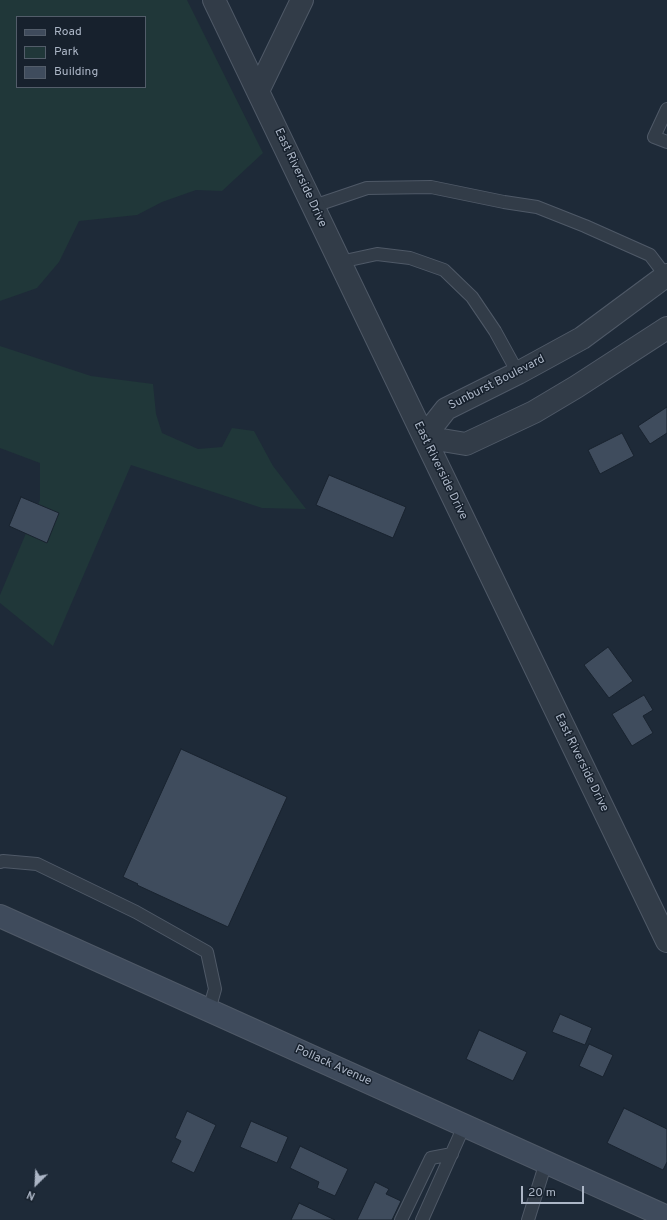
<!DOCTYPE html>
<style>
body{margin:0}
#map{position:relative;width:667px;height:1220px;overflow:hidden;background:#1e2a38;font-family:Overpass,sans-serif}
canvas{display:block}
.legend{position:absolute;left:16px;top:16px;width:130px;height:72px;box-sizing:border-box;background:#17212d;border:1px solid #535d6a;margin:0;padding:5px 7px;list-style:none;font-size:12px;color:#acb6c6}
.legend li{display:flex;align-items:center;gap:8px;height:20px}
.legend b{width:20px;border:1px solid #535d6a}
.north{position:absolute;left:16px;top:1164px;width:40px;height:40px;-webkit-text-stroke:3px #17212d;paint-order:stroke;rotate:204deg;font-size:11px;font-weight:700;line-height:16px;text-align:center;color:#acb6c6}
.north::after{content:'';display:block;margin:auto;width:14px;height:18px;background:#acb6c6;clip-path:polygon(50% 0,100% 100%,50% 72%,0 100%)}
.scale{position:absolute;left:521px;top:1186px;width:63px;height:18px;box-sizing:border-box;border:2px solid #acb6c6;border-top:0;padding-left:5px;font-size:12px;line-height:14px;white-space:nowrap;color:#acb6c6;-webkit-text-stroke:3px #17212d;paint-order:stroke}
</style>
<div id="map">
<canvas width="667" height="1220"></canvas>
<ul class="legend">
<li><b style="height:5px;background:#3f4b5c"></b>Road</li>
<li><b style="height:11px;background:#203739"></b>Park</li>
<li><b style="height:11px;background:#3f4c5d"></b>Building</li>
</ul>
<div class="north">N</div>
<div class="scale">20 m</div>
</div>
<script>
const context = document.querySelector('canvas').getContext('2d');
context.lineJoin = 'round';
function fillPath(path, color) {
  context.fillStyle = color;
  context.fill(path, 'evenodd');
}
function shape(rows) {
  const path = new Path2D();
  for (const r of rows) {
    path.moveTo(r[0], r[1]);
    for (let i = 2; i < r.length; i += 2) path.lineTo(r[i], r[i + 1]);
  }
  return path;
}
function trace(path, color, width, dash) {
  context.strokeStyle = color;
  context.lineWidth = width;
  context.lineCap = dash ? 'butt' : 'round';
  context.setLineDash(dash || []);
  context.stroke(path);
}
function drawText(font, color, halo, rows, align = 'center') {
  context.font = font + ' Overpass,sans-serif';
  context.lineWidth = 3;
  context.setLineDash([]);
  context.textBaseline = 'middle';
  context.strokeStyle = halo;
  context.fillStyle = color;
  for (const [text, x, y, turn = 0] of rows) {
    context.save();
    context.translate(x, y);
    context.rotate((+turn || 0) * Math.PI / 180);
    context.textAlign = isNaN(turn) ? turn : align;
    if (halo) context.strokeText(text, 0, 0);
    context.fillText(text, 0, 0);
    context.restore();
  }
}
const green = shape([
 [0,0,187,0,263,153,222,191,196,190,162,202,137,215,79,221,59,262,37,288,0,301],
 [17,17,145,17,145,87,17,87],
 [0,346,91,376,153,384,156,414,162,433,198,449,222,447,232,428,254,431,273,466,306,509,262,508,131,465,53,646,0,603,0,595,40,500,40,463,0,448]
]);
const building = shape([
 [667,407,667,433,650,444,638,426,667,407],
 [622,433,634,456,600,474,588,450,622,433],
 [329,475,406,507,393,538,316,505,329,475],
 [21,497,59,513,47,543,9,526,21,497],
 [608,647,633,681,609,698,584,665,608,647],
 [644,695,653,710,643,716,653,733,632,746,612,714,644,695],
 [181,749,287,797,228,927,137,885,138,884,123,877,181,749],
 [560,1014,592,1028,585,1045,552,1032,560,1014],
 [479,1030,527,1052,513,1081,466,1059,479,1030],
 [589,1044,613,1055,603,1077,579,1066,589,1044],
 [624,1108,667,1129,667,1162,663,1170,607,1143,624,1108],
 [187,1111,216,1125,194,1173,171,1162,181,1141,175,1138,187,1111],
 [251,1121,288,1137,277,1163,240,1147,251,1121],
 [300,1146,348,1169,335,1196,317,1188,319,1182,290,1168,300,1146],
 [375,1182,389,1189,386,1194,401,1201,392,1220,357,1220,375,1182],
 [299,1203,335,1220,291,1220,299,1203]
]);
const lane = shape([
 [667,109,654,137,667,142],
 [314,206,367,188,431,187,504,202,537,207,585,226,650,255,666,276],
 [340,262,377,254,410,258,444,270,472,297,495,331,518,373],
 [0,862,3,861,37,864,136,912,207,952,215,989,209,1010],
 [401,1220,431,1158,452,1154],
 [422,1220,464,1126],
 [528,1220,546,1162]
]);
const street = shape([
 [214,0,424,437,667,941],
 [258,91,302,0],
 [667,275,582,338,518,373,446,409,424,437,466,444,534,412,576,387,667,328]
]);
const secondary = shape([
 [0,916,667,1217]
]);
const streetNames = [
 ["East Riverside Drive",300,178,65],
 ["Sunburst Boulevard",497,383,-27],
 ["East Riverside Drive",440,471,64],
 ["East Riverside Drive",581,763,64],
 ["Pollack Avenue",333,1066,24]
];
fillPath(green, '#203739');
fillPath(building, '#3f4c5d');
trace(building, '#19232f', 1);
trace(lane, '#4f5967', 14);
trace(street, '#4f5967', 24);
trace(secondary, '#4f5967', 24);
trace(lane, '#323c48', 12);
trace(street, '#323c48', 22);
trace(secondary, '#3f4b5c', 22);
drawText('12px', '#acb6c6', '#17212d', streetNames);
</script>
